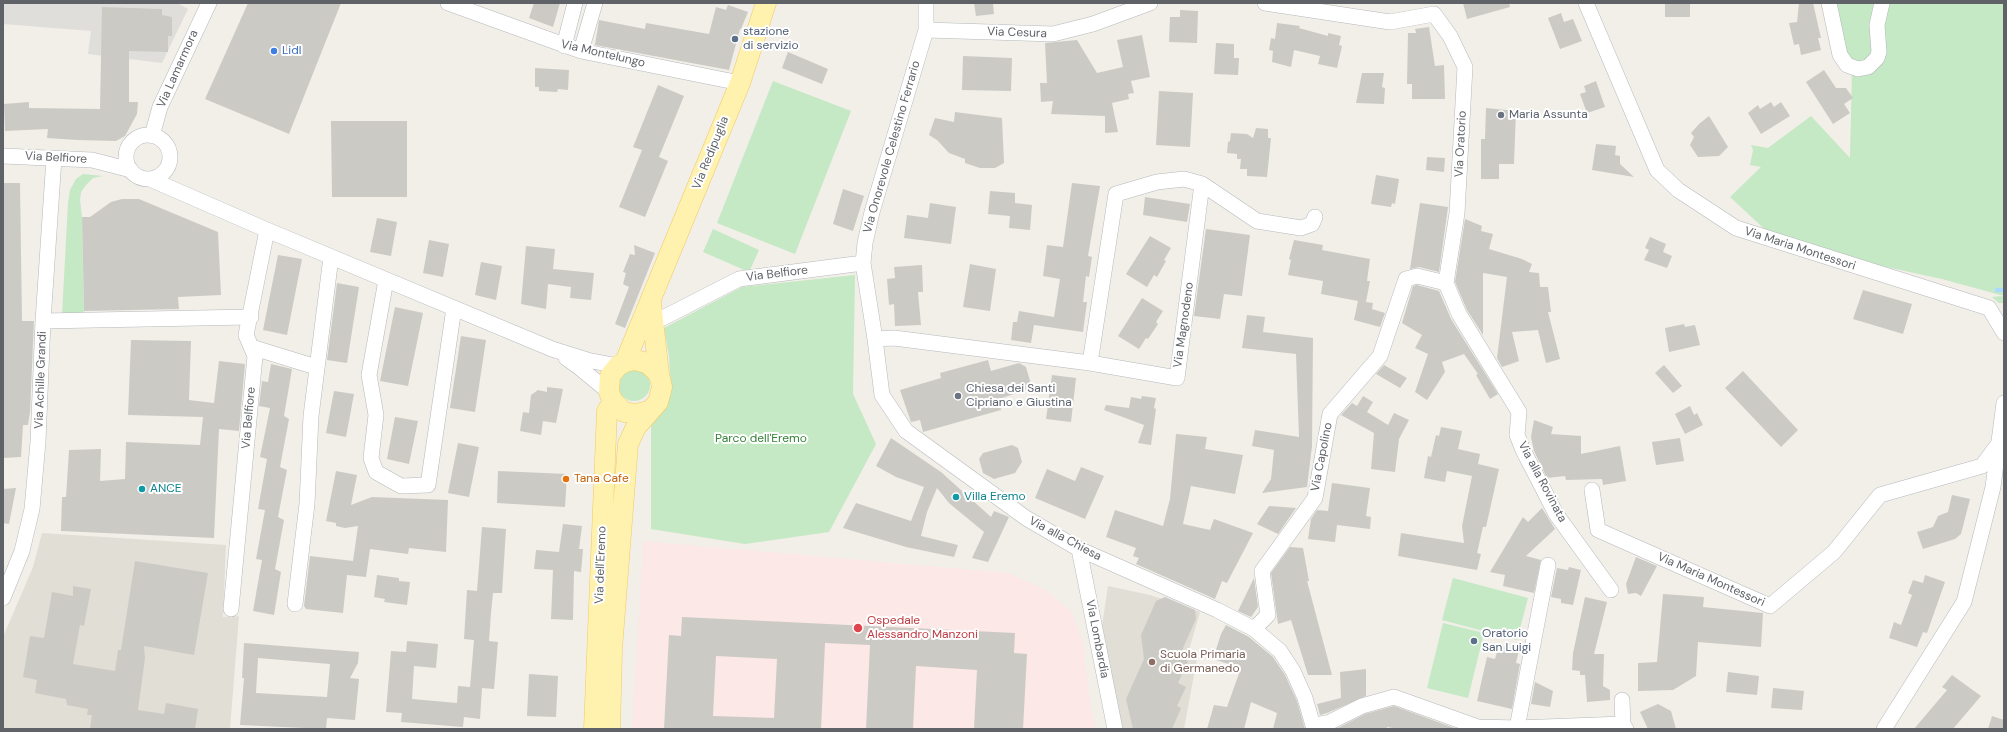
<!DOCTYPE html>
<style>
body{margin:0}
#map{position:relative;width:2007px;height:732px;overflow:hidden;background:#f1efe8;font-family:"DM Sans",sans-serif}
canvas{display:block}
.frame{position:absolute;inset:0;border:4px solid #5f6368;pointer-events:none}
</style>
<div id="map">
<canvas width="2007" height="732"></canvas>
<div class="frame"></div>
</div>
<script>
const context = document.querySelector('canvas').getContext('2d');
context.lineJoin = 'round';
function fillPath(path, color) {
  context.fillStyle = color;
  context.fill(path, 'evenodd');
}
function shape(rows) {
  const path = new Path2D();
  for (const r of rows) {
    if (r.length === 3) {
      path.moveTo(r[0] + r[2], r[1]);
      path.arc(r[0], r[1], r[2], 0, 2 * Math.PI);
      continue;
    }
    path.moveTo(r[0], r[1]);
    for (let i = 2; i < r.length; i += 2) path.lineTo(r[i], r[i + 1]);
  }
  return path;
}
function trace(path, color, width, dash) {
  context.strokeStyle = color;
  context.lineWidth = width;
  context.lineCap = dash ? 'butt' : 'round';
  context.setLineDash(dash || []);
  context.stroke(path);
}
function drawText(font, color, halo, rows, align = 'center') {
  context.font = font + ' "DM Sans",sans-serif';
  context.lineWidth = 4;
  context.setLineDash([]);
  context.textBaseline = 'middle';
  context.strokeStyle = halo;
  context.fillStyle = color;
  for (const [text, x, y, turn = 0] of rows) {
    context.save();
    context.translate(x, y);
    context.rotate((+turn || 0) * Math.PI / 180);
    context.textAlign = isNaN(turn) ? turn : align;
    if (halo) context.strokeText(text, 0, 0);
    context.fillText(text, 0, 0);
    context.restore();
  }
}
const industrial = shape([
 [3,3,177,3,188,9,162,63,88,54,91,31,3,24]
]);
const education = shape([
 [42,533,226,545,223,617,239,616,230,729,3,729,3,637,33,567],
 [1108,586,1150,595,1200,612,1189,650,1198,653,1184,729,1121,729,1102,626]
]);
const medical = shape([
 [643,541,1009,573,1047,591,1072,612,1083,644,1091,709,1096,729,632,729]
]);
const green = shape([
 [1825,3,2004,3,2004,303,1999,303,1992,297,2004,296,1942,279,1831,255,1772,236,1730,197,1761,167,1750,165,1753,150,1751,145,1768,148,1811,116,1850,158,1852,68],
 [773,81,851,111,795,254,717,223],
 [83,174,103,176,93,178,86,185,81,192,80,200,82,217,84,315,62,315,68,203,70,190,76,179],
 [713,229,759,250,749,272,703,252],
 [855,275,853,394,876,444,829,532,745,544,651,529,651,426,663,410,671,390,669,356,664,328,742,287],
 [634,385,16],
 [1453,578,1528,598,1517,640,1442,620],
 [1443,623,1484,633,1468,698,1427,688]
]);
const stream = shape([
 [1997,290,2004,290]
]);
const building = shape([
 [248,3,341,3,289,134,205,99],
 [534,3,560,3,553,27,529,18],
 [974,3,993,3,994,14,976,16],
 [1463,3,1509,3,1510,7,1467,19],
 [1665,3,1690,3,1690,17,1665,17],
 [1799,3,1813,3,1821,38,1818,38,1821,50,1801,55,1799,44,1794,45,1789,23,1797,22],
 [728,5,748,12,741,29,740,29,729,70,595,45,599,20,645,29,646,23,709,34,716,7,726,10],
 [102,7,162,9,162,15,172,17,172,36,168,36,168,52,129,51,129,102,138,102,137,114,125,136,116,141,77,140,47,138,48,129,5,131,4,104,29,102,29,108,100,109],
 [1180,10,1198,11,1197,43,1169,42,1170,17,1180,17],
 [1561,13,1564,22,1573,19,1582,41,1560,49,1548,18],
 [1277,23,1300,26,1299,28,1328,36,1328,33,1341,36,1339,45,1342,46,1337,68,1318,64,1320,56,1294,50,1291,67,1272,62,1273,51,1269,50,1271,38,1275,39],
 [1429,27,1435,66,1444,65,1445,99,1412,99,1412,84,1407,84,1408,33,1416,33,1415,29],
 [1142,35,1150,77,1131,81,1134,93,1128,94,1129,99,1112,103,1118,132,1105,133,1105,116,1051,114,1053,101,1041,102,1040,83,1047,83,1045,43,1077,40,1097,73,1123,67,1117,40],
 [1216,43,1234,44,1234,58,1239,58,1238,75,1214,74],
 [788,52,828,69,822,84,782,68],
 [963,56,1012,58,1011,91,962,90],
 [535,68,569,70,568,90,558,89,557,92,539,91,539,87,535,87],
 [1824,70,1836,88,1846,88,1853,98,1844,104,1850,113,1833,124,1806,82],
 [1362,73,1384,73,1382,87,1385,88,1384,104,1356,103],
 [1596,81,1605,107,1587,113,1580,94,1586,92,1584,86],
 [658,85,684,96,659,157,668,161,645,217,619,207,642,150,633,147],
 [1159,91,1193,93,1190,147,1156,145],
 [1771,102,1774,107,1781,102,1790,116,1761,134,1748,113,1758,105,1760,109],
 [1486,108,1516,111,1514,164,1499,164,1499,179,1481,179,1481,139,1485,139],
 [955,112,1002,118,1004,163,995,168,980,168,965,163,965,159,949,153,937,140,929,135,935,118,954,122],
 [1709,116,1728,147,1719,156,1698,157,1690,145,1694,137,1691,133,1699,124],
 [331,121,407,121,407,197,332,197],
 [1256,128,1268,129,1268,138,1271,138,1267,177,1247,176,1247,169,1240,169,1241,159,1237,159,1237,154,1227,153,1228,142,1230,141,1231,133,1247,134,1253,138],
 [1596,144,1616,146,1615,155,1620,156,1620,164,1634,177,1592,170],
 [1427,157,1445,158,1444,172,1426,170],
 [1376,175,1399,179,1395,204,1392,203,1391,207,1371,204],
 [3,183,20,183,22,321,34,321,30,412,28,425,23,425,21,457,3,458],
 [1072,183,1100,186,1088,256,1092,257,1089,277,1086,276,1083,302,1087,302,1083,332,1034,325,1031,343,1011,340,1013,322,1017,322,1019,311,1054,317,1060,279,1043,276,1047,245,1063,247],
 [843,189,864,196,853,231,833,224],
 [990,191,1015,193,1015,203,1032,205,1030,230,1009,228,1010,216,988,214],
 [1145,197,1190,204,1187,222,1143,215],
 [122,199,139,199,218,232,221,295,178,297,179,309,84,311,82,217,90,217,111,202],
 [930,203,956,207,951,244,904,238,907,215,928,218],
 [1420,203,1448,207,1439,272,1419,267,1410,269],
 [377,218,397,222,391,256,370,252],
 [1465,219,1482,226,1481,231,1493,234,1489,249,1522,259,1532,264,1529,272,1539,273,1540,287,1548,287,1551,312,1548,312,1560,359,1546,363,1538,330,1512,332,1519,361,1502,367,1497,358,1507,277,1483,273,1483,335,1467,310,1455,282],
 [1206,229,1250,235,1242,296,1224,294,1220,319,1194,316],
 [1150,236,1171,248,1164,260,1166,261,1157,277,1154,275,1147,287,1126,274],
 [1650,237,1666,244,1663,252,1672,256,1667,268,1644,260,1649,250,1645,248],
 [429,240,449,244,443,277,423,273],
 [1294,240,1323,245,1322,250,1370,259,1367,281,1370,281,1366,302,1373,303,1372,309,1385,313,1380,327,1354,320,1358,301,1321,294,1323,281,1288,275,1291,260,1289,259],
 [634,245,655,253,625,328,615,324,629,287,623,284,626,273,623,272,630,254,635,255],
 [526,246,555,249,553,269,594,273,591,300,570,298,571,287,548,284,546,309,521,304],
 [278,255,302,259,287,335,263,330],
 [481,262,502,266,496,300,475,295],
 [970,264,996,269,990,311,963,307],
 [922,265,923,292,918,292,921,325,895,326,894,304,889,305,887,279,895,278,894,267],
 [337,283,359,287,347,363,327,360],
 [1417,285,1439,291,1451,319,1498,394,1490,399,1476,375,1478,374,1464,354,1442,362,1445,372,1427,400,1415,392,1428,354,1415,348,1422,335,1402,323,1413,286],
 [1863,290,1912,304,1903,334,1853,319],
 [1142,298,1163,311,1156,322,1158,324,1148,339,1146,338,1139,349,1118,336],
 [395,307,423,313,408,386,380,381],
 [1247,315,1265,317,1263,332,1313,338,1312,446,1307,487,1262,493,1271,479,1274,450,1252,446,1255,430,1299,437,1296,354,1242,348],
 [1684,324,1685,327,1695,325,1700,345,1669,352,1665,328],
 [461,336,486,340,475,412,450,408],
 [131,340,191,341,189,400,214,403,219,361,245,364,239,431,219,429,214,538,61,531,62,497,66,497,69,450,101,449,100,481,125,479,126,442,200,445,203,417,128,415],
 [988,360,991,371,1019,363,1026,367,1032,388,999,399,1001,410,923,432,920,420,911,422,900,390,941,378,940,373],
 [271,364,292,369,284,416,289,419,280,467,287,470,278,517,284,520,275,569,281,572,274,615,253,611,262,560,256,559,265,510,258,509,267,459,260,457,270,408,259,406,262,381,268,382],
 [1384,365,1407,378,1400,388,1376,374],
 [1664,365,1682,386,1673,393,1655,373],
 [1743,371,1798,430,1781,447,1725,388],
 [1052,375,1076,378,1071,422,1046,419],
 [547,387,563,389,556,423,543,421,541,435,520,431,523,412,529,413,531,395,538,390,547,392],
 [334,391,354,394,346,437,326,433],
 [1142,396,1156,398,1154,408,1156,409,1151,445,1138,443,1144,425,1104,410,1106,405,1129,408,1131,397,1141,399],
 [1363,396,1373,402,1367,412,1388,425,1394,413,1409,420,1399,439,1395,472,1371,469,1374,433,1341,415,1352,403,1357,406],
 [1690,406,1694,415,1697,413,1703,425,1685,434,1675,414],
 [395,417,418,421,409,464,387,459],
 [1534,420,1553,427,1551,434,1581,436,1581,454,1620,446,1626,481,1603,485,1602,479,1566,480,1565,476,1547,478,1534,451,1531,437],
 [1441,427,1462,431,1458,449,1480,454,1478,464,1499,469,1486,527,1483,527,1477,553,1481,554,1477,570,1398,556,1401,533,1464,543,1462,526,1472,476,1447,471,1445,482,1424,478,1428,456,1431,457,1436,435,1439,436],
 [1176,434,1207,437,1205,449,1243,455,1235,494,1191,486,1183,524,1210,530,1214,519,1253,533,1227,583,1222,581,1215,599,1136,564,1139,558,1133,556,1136,548,1106,537,1115,510,1163,526,1170,499],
 [891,438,941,472,991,517,994,511,1009,517,988,562,972,558,984,532,949,503,937,488,927,512,921,536,958,545,954,557,906,547,843,528,856,503,911,521,924,487,896,477,876,466],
 [1680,438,1684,461,1656,465,1652,442],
 [458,443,479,447,469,497,448,493],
 [1012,445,1018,448,1022,462,1015,473,994,479,983,473,979,459,983,453],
 [1081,467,1104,476,1085,519,1035,498,1047,469,1075,481],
 [336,471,357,475,351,505,372,497,448,500,446,552,409,548,408,554,370,549,366,577,347,575,343,613,306,609,304,606,310,556,353,561,358,526,345,528,336,526,336,523,326,521],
 [498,471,567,474,565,507,497,503],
 [1332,483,1370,488,1366,516,1371,517,1370,529,1337,525,1335,542,1308,539,1311,519,1317,510,1328,511],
 [16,488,9,524,3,523,3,489],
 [1952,495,1970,499,1961,534,1955,539,1923,549,1917,532,1933,527,1938,516,1948,512],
 [1269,506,1296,508,1278,534,1257,524],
 [1542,508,1555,529,1526,556,1541,560,1534,593,1503,586,1505,575,1490,572,1523,517,1528,522],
 [563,524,582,526,579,549,583,549,581,572,574,571,573,620,551,619,553,570,534,569,536,550,559,552],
 [482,527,506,529,502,593,493,593,491,613,489,641,498,642,494,689,482,688,480,719,464,717,463,727,401,722,402,713,386,712,391,651,406,652,407,641,438,644,436,668,414,666,412,699,457,703,458,686,470,687,474,640,464,639,467,590,477,591],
 [1290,547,1303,548,1309,581,1307,581,1332,675,1308,675,1291,620,1278,624,1271,573],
 [1636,557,1657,566,1641,596,1636,593,1628,594,1626,584],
 [135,561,208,573,194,655,144,646,145,658,138,710,164,714,166,703,198,709,195,729,90,729,92,715,87,715,88,709,67,705,66,699,35,693,37,680,23,677,30,636,44,638,52,592,73,596,73,586,91,589,84,626,80,625,73,664,115,671,118,650,121,650],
 [1569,567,1581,570,1573,605,1561,603,1561,599,1551,597,1557,568,1568,570],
 [377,575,399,578,399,581,410,582,407,605,384,602,385,599,374,597],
 [1925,575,1945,582,1927,633,1923,632,1917,647,1889,638,1894,622,1901,625,1912,595,1908,593,1913,580,1923,583],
 [1254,578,1258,607,1251,617,1238,611],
 [1663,594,1704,597,1703,607,1763,613,1761,647,1698,642,1696,676,1673,690,1638,691,1638,663,1657,662],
 [1165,597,1195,610,1196,619,1179,657,1188,661,1178,683,1186,687,1177,706,1181,708,1172,729,1133,729,1126,699,1144,659,1141,635,1156,601],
 [1585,597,1607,602,1594,654,1604,654,1603,686,1610,690,1610,700,1587,702,1585,675,1580,675,1580,671,1572,670,1573,653],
 [682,617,1015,633,1014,653,1027,654,1023,729,974,729,977,670,916,666,913,729,866,729,870,645,825,643,821,729,664,729,669,635,681,636],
 [716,656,777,659,774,718,713,716],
 [1226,625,1249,637,1273,657,1285,675,1297,701,1305,729,1273,729,1277,713,1251,702,1244,729,1207,729,1214,705,1227,707,1241,668,1213,659,1221,634],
 [244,643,359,652,358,663,350,678,359,679,355,720,327,718,326,729,240,725,244,678,242,678],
 [258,658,330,664,327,697,256,693],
 [1499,645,1519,650,1516,663,1520,664,1512,709,1477,701,1487,657,1495,659],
 [1366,669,1366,696,1327,713,1320,715,1317,704,1341,698,1340,672],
 [1728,672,1759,676,1757,695,1726,692],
 [529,674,558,676,556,717,527,716],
 [1952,675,1981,696,1953,729,1914,729,1947,690,1942,687],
 [1535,682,1553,691,1550,707,1531,704],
 [1773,688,1804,691,1802,710,1771,708],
 [1658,704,1671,711,1676,729,1648,729,1640,712],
 [1394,706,1457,729,1399,729,1387,727,1387,729,1336,729,1365,714],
 [1992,716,2004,720,2004,729,1988,729]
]);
const minor = shape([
 [448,3,581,51,740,83],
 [926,3,926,30,872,212,865,243,863,263,875,339,882,395,906,431,1026,518,1079,549,1217,610,1254,629,1280,651,1293,671,1305,698,1314,729],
 [1265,3,1390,22,1434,14],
 [1586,3,1657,170,1678,190,1736,228,1989,308,2004,333],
 [1829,3,1840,55,1847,65,1858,69,1868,67,1877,58,1879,52,1877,25,1882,3],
 [1434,14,1450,36,1465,67,1457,213,1446,283],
 [926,30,1053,34,1093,24,1150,3],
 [564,46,575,3],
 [581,51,595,3],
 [148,157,22],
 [152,136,160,107,209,3],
 [3,156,92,160,131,170],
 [150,179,267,230,552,349,587,360,618,366],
 [386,280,369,375,376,415,371,458,376,472,401,486,428,485,454,308],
 [1446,283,1459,314,1519,412,1517,435,1523,450,1556,514,1611,590],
 [43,321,251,317],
 [653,323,739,279,863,263],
 [875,339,894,338,1090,363,1177,378,1202,184],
 [251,347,316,367],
 [566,358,580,368,609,392],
 [1090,363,1116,194,1157,182,1184,179,1202,184,1257,221,1301,228,1312,224,1315,217],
 [1592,490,1598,530,1770,606,1834,552,1880,495,1982,466,1999,443],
 [1079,549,1115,729],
 [3,598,22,551,32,509,38,442,43,321,54,158],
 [295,604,307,504,311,416,331,257],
 [231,609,255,356,246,335,267,230],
 [1254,629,1268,615,1262,571,1315,498,1330,414,1380,356,1406,279,1417,276,1446,283],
 [1622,700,1623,724,1626,729],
 [1315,725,1330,722,1362,706,1394,697,1478,727,1517,728,1623,724],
 [1517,728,1548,565],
 [1884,729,1964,602,1993,487,2004,403]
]);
const major = shape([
 [651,303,659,374],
 [625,362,740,83,766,3],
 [594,729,607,411,613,402],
 [610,729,612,649,628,444,636,427,658,402,662,387,659,374,647,363,635,360,625,362,618,366,610,376,609,392,613,402,624,412,636,414,649,411]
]);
const markers = [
 [735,39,4,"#5c6f8a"],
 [274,51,4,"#3f7fe0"],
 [1501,115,4,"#6b7280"],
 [958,396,4,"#6b7280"],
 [566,479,4,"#e8710a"],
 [142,489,4,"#0f9aa8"],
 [956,497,4,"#0f9aa8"],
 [858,628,5,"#e0444e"],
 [1474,641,4,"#5c6f8a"],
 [1152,662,4,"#8d6e63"]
];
const serviceNames = [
 ["stazione",743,32],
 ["di servizio",743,46],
 ["Oratorio",1482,634],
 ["San Luigi",1482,648]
];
const streetNames = [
 ["Via Cesura",1017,33,2],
 ["Via Montelungo",603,54,13],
 ["Via Lamarmora",178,69,-66],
 ["Via Oratorio",1461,144,-87],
 ["Via Onorevole Celestino Ferrario",892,147,-74],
 ["Via Redipuglia",711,153,-68],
 ["Via Belfiore",56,158,3],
 ["Via Maria Montessori",1800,249,18],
 ["Via Belfiore",777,274,-7],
 ["Via Magnodeno",1184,325,-82],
 ["Via Achille Grandi",41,380,-88],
 ["Via Belfiore",249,418,-85],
 ["Via Capolino",1322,457,-79],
 ["Via alla Rovinata",1542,482,62],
 ["Via alla Chiesa",1065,539,28],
 ["Via dell'Eremo",601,565,-88],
 ["Via Maria Montessori",1711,580,24],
 ["Via Lombardia",1097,639,79]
];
const shopNames = [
 ["Lidl",282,51]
];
const worshipNames = [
 ["Maria Assunta",1509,115],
 ["Chiesa dei Santi",966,389],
 ["Cipriano e Giustina",966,403]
];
const parkNames = [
 ["Parco dell'Eremo",761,439]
];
const foodNames = [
 ["Tana Cafe",574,479]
];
const cultureNames = [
 ["ANCE",150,489],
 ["Villa Eremo",964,497]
];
const healthNames = [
 ["Ospedale",867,621],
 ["Alessandro Manzoni",867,635]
];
const educationNames = [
 ["Scuola Primaria",1160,655],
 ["di Germanedo",1160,669]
];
fillPath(industrial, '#e0deda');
fillPath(education, '#e1ded6');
fillPath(medical, '#fce8e6');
fillPath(green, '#c5e8c5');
trace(stream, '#aadaff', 4.5);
fillPath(building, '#cccac5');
trace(minor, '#b5b8bc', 16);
trace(major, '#f2c960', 21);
trace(minor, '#fff', 15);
trace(major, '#fff2af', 20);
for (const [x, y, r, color] of markers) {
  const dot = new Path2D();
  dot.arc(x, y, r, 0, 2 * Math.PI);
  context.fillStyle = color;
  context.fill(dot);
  trace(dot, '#fff', 1.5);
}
drawText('12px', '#4e5e75', '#fff', serviceNames, 'left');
drawText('12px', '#5f6368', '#fff', streetNames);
drawText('12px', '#366cbe', '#fff', shopNames, 'left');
drawText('12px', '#5b616d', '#fff', worshipNames, 'left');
drawText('12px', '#348238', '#fff', parkNames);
drawText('12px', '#c56008', '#fff', foodNames, 'left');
drawText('12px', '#0d838f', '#fff', cultureNames, 'left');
drawText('12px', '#be3a42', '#fff', healthNames, 'left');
drawText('12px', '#785e54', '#fff', educationNames, 'left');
</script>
